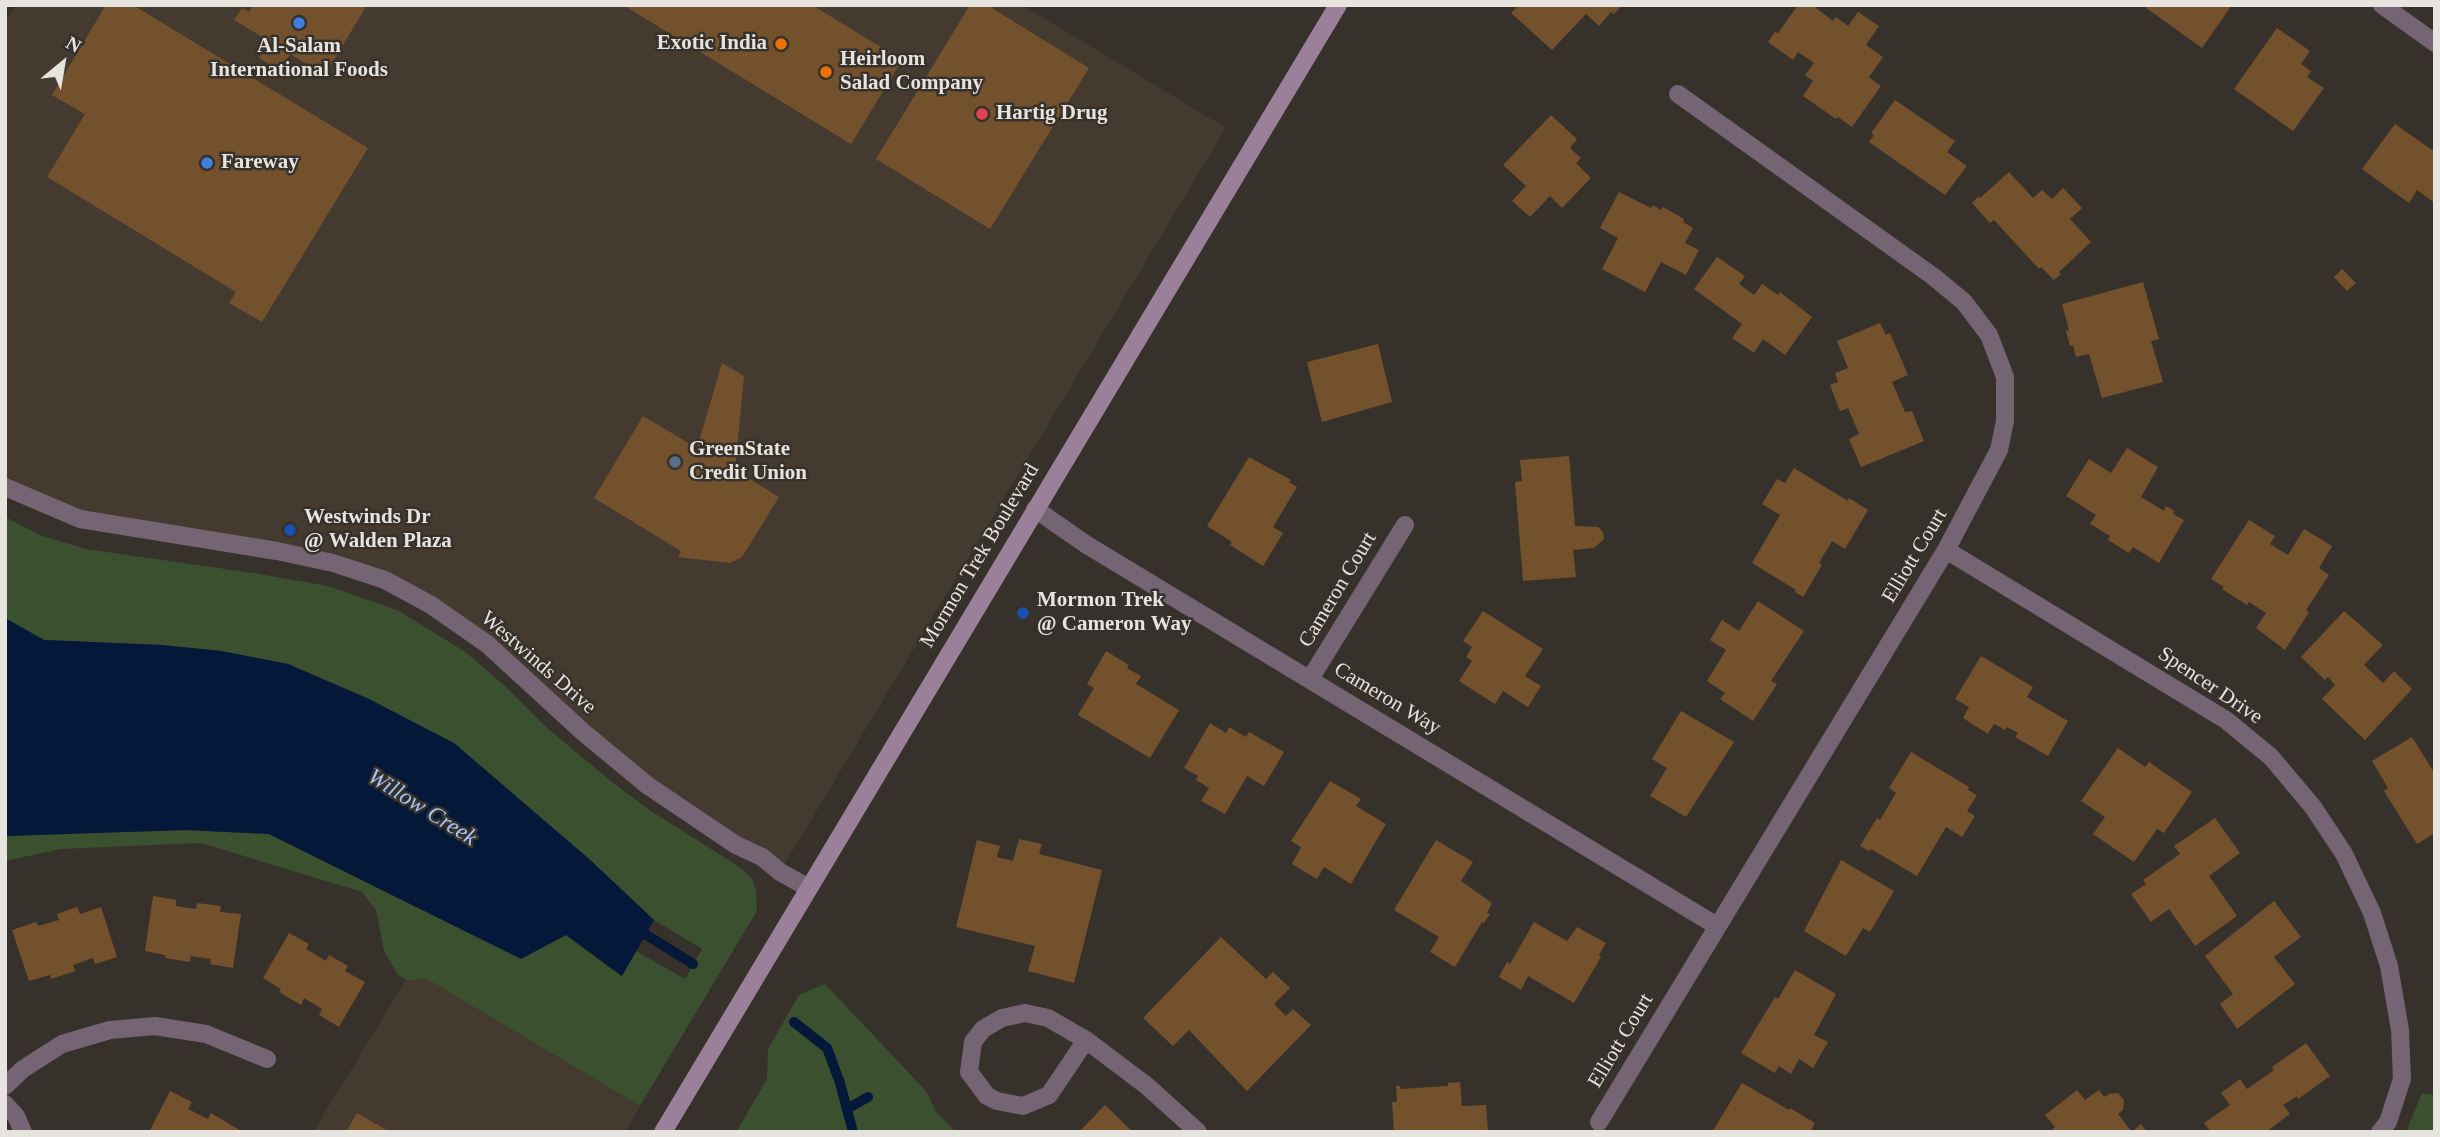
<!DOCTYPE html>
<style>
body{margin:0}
#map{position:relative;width:2440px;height:1137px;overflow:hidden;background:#37312b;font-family:Georgia,serif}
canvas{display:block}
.frame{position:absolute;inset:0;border:7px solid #e7e3df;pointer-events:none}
.north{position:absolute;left:28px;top:28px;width:70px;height:70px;-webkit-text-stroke:5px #37312b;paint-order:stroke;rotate:30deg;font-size:19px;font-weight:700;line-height:28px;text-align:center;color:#e7e3df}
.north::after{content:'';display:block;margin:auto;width:24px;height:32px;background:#e7e3df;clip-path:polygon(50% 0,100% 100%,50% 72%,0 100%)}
</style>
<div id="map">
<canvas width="2440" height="1137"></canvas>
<div class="frame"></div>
<div class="north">N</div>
</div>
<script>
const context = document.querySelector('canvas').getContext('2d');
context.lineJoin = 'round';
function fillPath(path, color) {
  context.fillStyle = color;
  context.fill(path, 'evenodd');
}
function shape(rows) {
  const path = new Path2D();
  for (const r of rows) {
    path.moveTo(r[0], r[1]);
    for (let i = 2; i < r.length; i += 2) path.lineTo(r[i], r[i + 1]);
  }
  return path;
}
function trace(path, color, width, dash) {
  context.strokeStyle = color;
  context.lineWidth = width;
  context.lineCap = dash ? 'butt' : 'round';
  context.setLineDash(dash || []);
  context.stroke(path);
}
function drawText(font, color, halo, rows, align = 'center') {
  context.font = font + ' Georgia,serif';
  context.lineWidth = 5;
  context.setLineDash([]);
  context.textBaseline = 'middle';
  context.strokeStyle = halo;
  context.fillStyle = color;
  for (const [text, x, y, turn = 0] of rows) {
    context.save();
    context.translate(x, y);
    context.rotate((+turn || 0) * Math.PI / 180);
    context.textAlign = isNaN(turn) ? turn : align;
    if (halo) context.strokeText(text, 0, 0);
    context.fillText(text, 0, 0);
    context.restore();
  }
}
const built = shape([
 [16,5,1022,5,1226,128,780,872,647,785,487,644,385,580,80,519,5,487,5,23],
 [412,970,640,1106,625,1132,313,1132]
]);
const green = shape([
 [5,517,42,536,86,549,253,573,328,586,397,610,464,651,505,686,545,726,613,783,651,811,744,870,752,879,756,890,757,911,640,1106,427,979,407,980,398,975,384,951,376,910,362,892,201,843,61,849,5,861,5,836,185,830,269,834,416,907,566,935,621,976,636,951,685,979,702,949,654,920,588,858,369,699,288,664,221,651,162,645,44,640,5,618],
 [825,984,926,1091,936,1112,956,1132,736,1132,767,1079,768,1049,799,995],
 [2422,1093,2435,1095,2435,1132,2406,1132]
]);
const water = shape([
 [5,618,44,640,162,645,221,651,288,664,369,699,454,743,588,858,654,920,622,976,566,935,521,959,269,834,185,830,5,836]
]);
const stream = shape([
 [637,929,693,964],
 [794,1022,827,1048,840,1083,853,1132],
 [847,1109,868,1097]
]);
const building = shape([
 [106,5,133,5,368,148,262,322,229,303,236,292,47,177,85,114,52,95],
 [253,5,367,5,325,75,290,54,280,71,259,58,269,41,234,20,242,8,249,12],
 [623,5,812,5,902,60,851,144],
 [970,5,987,5,1089,68,990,229,876,159],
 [1519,5,1622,5,1614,14,1611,12,1599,26,1586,14,1552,50,1511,13],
 [1798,5,1812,5,1833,21,1836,17,1848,26,1858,12,1879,26,1866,45,1883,57,1869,77,1881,86,1852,127,1838,117,1836,119,1803,96,1813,81,1805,75,1814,63,1798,52,1793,60,1768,42,1775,32,1778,33],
 [2142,5,2232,5,2202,48],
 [2277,28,2310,51,2301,64,2311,71,2307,77,2324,88,2293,131,2234,89],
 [1895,100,1955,141,1947,152,1967,166,1945,195,1869,142,1874,135,1871,133],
 [1551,115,1577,139,1570,148,1581,158,1576,163,1591,178,1562,208,1550,196,1530,217,1512,201,1526,186,1503,165],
 [2395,124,2435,152,2435,203,2417,190,2409,203,2362,169],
 [2009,172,2033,198,2042,190,2052,199,2063,188,2082,208,2070,219,2091,242,2059,272,2061,274,2054,280,2041,267,2039,269,1994,220,1990,223,1972,203,1979,196,1980,198],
 [1619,192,1651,208,1653,205,1661,210,1663,207,1684,219,1683,222,1693,228,1685,243,1699,250,1686,275,1661,262,1645,292,1602,269,1618,238,1600,228],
 [1717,257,1745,276,1739,284,1754,295,1762,284,1778,295,1780,292,1812,317,1785,355,1763,339,1754,353,1732,338,1742,324,1694,289],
 [2342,269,2356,283,2347,291,2334,277],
 [2143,282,2159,339,2151,341,2163,382,2102,398,2089,354,2076,357,2073,345,2070,346,2066,331,2069,330,2062,304],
 [1880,323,1886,335,1890,333,1908,375,1892,382,1905,412,1912,411,1924,441,1861,467,1849,439,1859,434,1848,408,1840,411,1830,385,1838,382,1835,373,1848,368,1837,341],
 [1378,344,1392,402,1322,422,1307,362],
 [722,363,744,376,735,470,779,497,742,557,730,563,678,557,681,551,594,498,643,416,697,448],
 [2127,448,2158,467,2141,497,2164,511,2166,506,2175,511,2173,514,2184,520,2159,563,2133,547,2129,553,2108,540,2110,536,2090,524,2096,515,2066,496,2089,459,2111,473],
 [1569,456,1575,526,1598,527,1603,532,1604,539,1594,548,1573,550,1576,577,1523,581,1515,482,1522,481,1520,460],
 [1249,457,1291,480,1289,482,1297,487,1273,527,1283,533,1263,566,1230,545,1232,542,1207,526],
 [1794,468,1848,501,1849,498,1868,510,1845,549,1832,541,1819,563,1822,565,1803,597,1795,592,1796,590,1752,563,1780,515,1762,504,1777,479,1785,483],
 [2249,520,2275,536,2270,544,2288,555,2304,529,2332,546,2319,568,2329,575,2306,610,2309,612,2285,650,2256,628,2266,613,2249,602,2247,605,2222,589,2224,587,2211,579],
 [1758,601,1804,631,1771,681,1777,684,1753,721,1720,699,1725,693,1707,681,1726,650,1710,640,1722,620,1739,631],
 [1483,611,1543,649,1525,676,1541,686,1528,707,1503,691,1495,704,1459,681,1472,661,1466,657,1472,647,1463,641],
 [2344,611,2383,645,2364,665,2383,683,2394,671,2412,689,2365,740,2322,699,2335,685,2328,677,2325,680,2301,657],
 [1106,651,1129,665,1127,668,1141,676,1136,684,1179,710,1150,758,1078,715,1094,688,1087,684],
 [1981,656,2033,687,2027,697,2068,721,2048,756,2015,737,2018,733,2007,727,2005,730,1994,724,1988,734,1963,718,1969,707,1955,699],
 [1681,711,1734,742,1686,817,1650,796,1667,768,1652,759],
 [1210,723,1226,733,1229,727,1246,737,1249,732,1284,752,1264,786,1247,776,1225,814,1201,801,1209,788,1196,780,1198,776,1184,768],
 [2412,737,2435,774,2435,833,2417,844,2384,791,2388,788,2372,761],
 [2118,748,2145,767,2149,762,2192,792,2164,833,2157,829,2134,862,2093,834,2105,817,2081,801],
 [1911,752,1969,787,1968,790,1977,795,1967,811,1975,816,1962,837,1946,827,1917,876,1871,849,1869,851,1860,846,1877,818,1880,820,1896,793,1889,788],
 [1330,781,1361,799,1356,806,1386,824,1351,884,1324,867,1317,879,1292,864,1301,847,1291,841],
 [2215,818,2240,853,2209,876,2237,916,2195,946,2169,909,2151,922,2131,894,2146,884,2143,880,2180,854,2174,846],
 [1019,839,1042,844,1039,854,1102,870,1074,983,1028,971,1035,946,956,927,977,840,1000,846,997,857,1013,861],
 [1436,840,1473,862,1461,881,1492,903,1487,913,1490,914,1484,923,1482,922,1455,967,1430,952,1439,937,1394,910],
 [1841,860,1894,891,1870,932,1863,928,1846,956,1804,931],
 [153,896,176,900,176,906,196,909,197,903,221,906,220,912,241,914,233,968,210,964,211,959,191,956,190,962,165,958,165,955,145,951],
 [2274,901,2301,937,2274,957,2295,984,2237,1029,2220,1004,2233,994,2205,956],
 [77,907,80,914,101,907,117,957,95,964,93,958,73,965,75,971,51,979,50,975,29,981,12,930,36,922,38,926,59,920,57,914],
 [1534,922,1567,941,1577,927,1606,943,1599,955,1601,957,1574,1003,1528,976,1521,990,1499,977,1507,962,1510,964],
 [289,933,309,944,306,949,326,961,329,955,348,966,345,971,365,982,339,1027,319,1015,322,1009,304,998,301,1005,279,992,281,989,263,978],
 [1221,937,1266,979,1273,972,1290,988,1274,1004,1286,1016,1293,1009,1311,1025,1247,1091,1189,1030,1173,1046,1143,1018],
 [1795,970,1836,994,1814,1035,1828,1042,1813,1068,1799,1059,1791,1074,1779,1066,1775,1073,1741,1053,1775,997,1778,999],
 [2306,1043,2330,1076,2298,1099,2297,1096,2283,1105,2290,1114,2266,1132,2211,1132,2204,1123,2230,1105,2221,1093,2240,1079,2247,1089,2274,1070,2272,1067],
 [1460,1082,1462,1106,1486,1105,1488,1132,1394,1132,1392,1102,1397,1102,1396,1086,1400,1086,1400,1089,1448,1086,1448,1083],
 [1742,1083,1789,1110,1790,1108,1815,1123,1810,1132,1712,1132],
 [2077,1090,2085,1100,2099,1090,2104,1097,2109,1094,2118,1093,2124,1100,2123,1110,2118,1114,2132,1132,2141,1124,2147,1132,2049,1132,2055,1127,2045,1115],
 [170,1091,192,1102,188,1109,208,1119,211,1113,243,1132,149,1132],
 [1105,1105,1133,1132,1079,1132],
 [357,1113,390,1132,346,1132]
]);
const street = shape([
 [2382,5,2435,43],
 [5,487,80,519,277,551,333,563,385,580,431,605,487,644,583,732,647,785,736,845,762,857,780,872,809,888],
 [1035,509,1087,545,1717,926],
 [1946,550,2226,720,2271,757,2313,807,2344,854,2372,913,2389,966,2400,1030,2402,1079,2388,1122,2380,1132],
 [1310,679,1405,525],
 [1086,1040,1049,1095,1023,1106,997,1101,987,1096,969,1072,973,1042,983,1029,1002,1018,1025,1013,1048,1018,1086,1040,1147,1086,1198,1132],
 [5,1086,23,1069,62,1044,110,1030,155,1026,206,1034,267,1059],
 [5,1104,16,1116,23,1132],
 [1599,1122,1946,550,1999,450,2005,421,2005,377,1989,335,1964,302,1934,277,1678,94]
]);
const secondary = shape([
 [663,1132,1338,5]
]);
const markers = [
 [299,23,7,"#3f7fe0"],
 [781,44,7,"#e8710a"],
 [826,72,7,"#e8710a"],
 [982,114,7,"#e0444e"],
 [207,163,7,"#3f7fe0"],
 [675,462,7,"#5c6f8a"],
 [290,530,7,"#1a4fb4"],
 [1023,613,7,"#1a4fb4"]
];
const poiNames = [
 ["Exotic India",767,44,"right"],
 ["Al-Salam",299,47,"center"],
 ["International Foods",299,71,"center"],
 ["Heirloom",840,60],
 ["Salad Company",840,84],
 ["Hartig Drug",996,114],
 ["Fareway",221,163],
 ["GreenState",689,450],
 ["Credit Union",689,474],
 ["Westwinds Dr",304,518],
 ["@ Walden Plaza",304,542],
 ["Mormon Trek",1037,601],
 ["@ Cameron Way",1037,625]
];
const streetNames = [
 ["Mormon Trek Boulevard",980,556,-59],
 ["Elliott Court",1915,556,-59],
 ["Cameron Court",1338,590,-59],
 ["Westwinds Drive",538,663,41],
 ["Spencer Drive",2210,686,34],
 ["Cameron Way",1387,699,31],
 ["Elliott Court",1621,1041,-59]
];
const waterNames = [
 ["Willow Creek",422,808,32]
];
fillPath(built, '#453a2f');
fillPath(green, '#3a502f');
fillPath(water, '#041839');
trace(stream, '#041839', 10);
fillPath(building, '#73512d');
trace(street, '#756474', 18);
trace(secondary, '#9a8098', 18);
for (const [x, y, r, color] of markers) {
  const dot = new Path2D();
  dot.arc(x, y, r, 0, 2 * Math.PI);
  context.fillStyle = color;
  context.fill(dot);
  trace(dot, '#37312b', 2.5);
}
drawText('bold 21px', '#e7e3df', '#37312b', poiNames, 'left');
drawText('21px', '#e7e3df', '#37312b', streetNames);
drawText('italic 23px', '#a6c6f8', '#37312b', waterNames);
</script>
